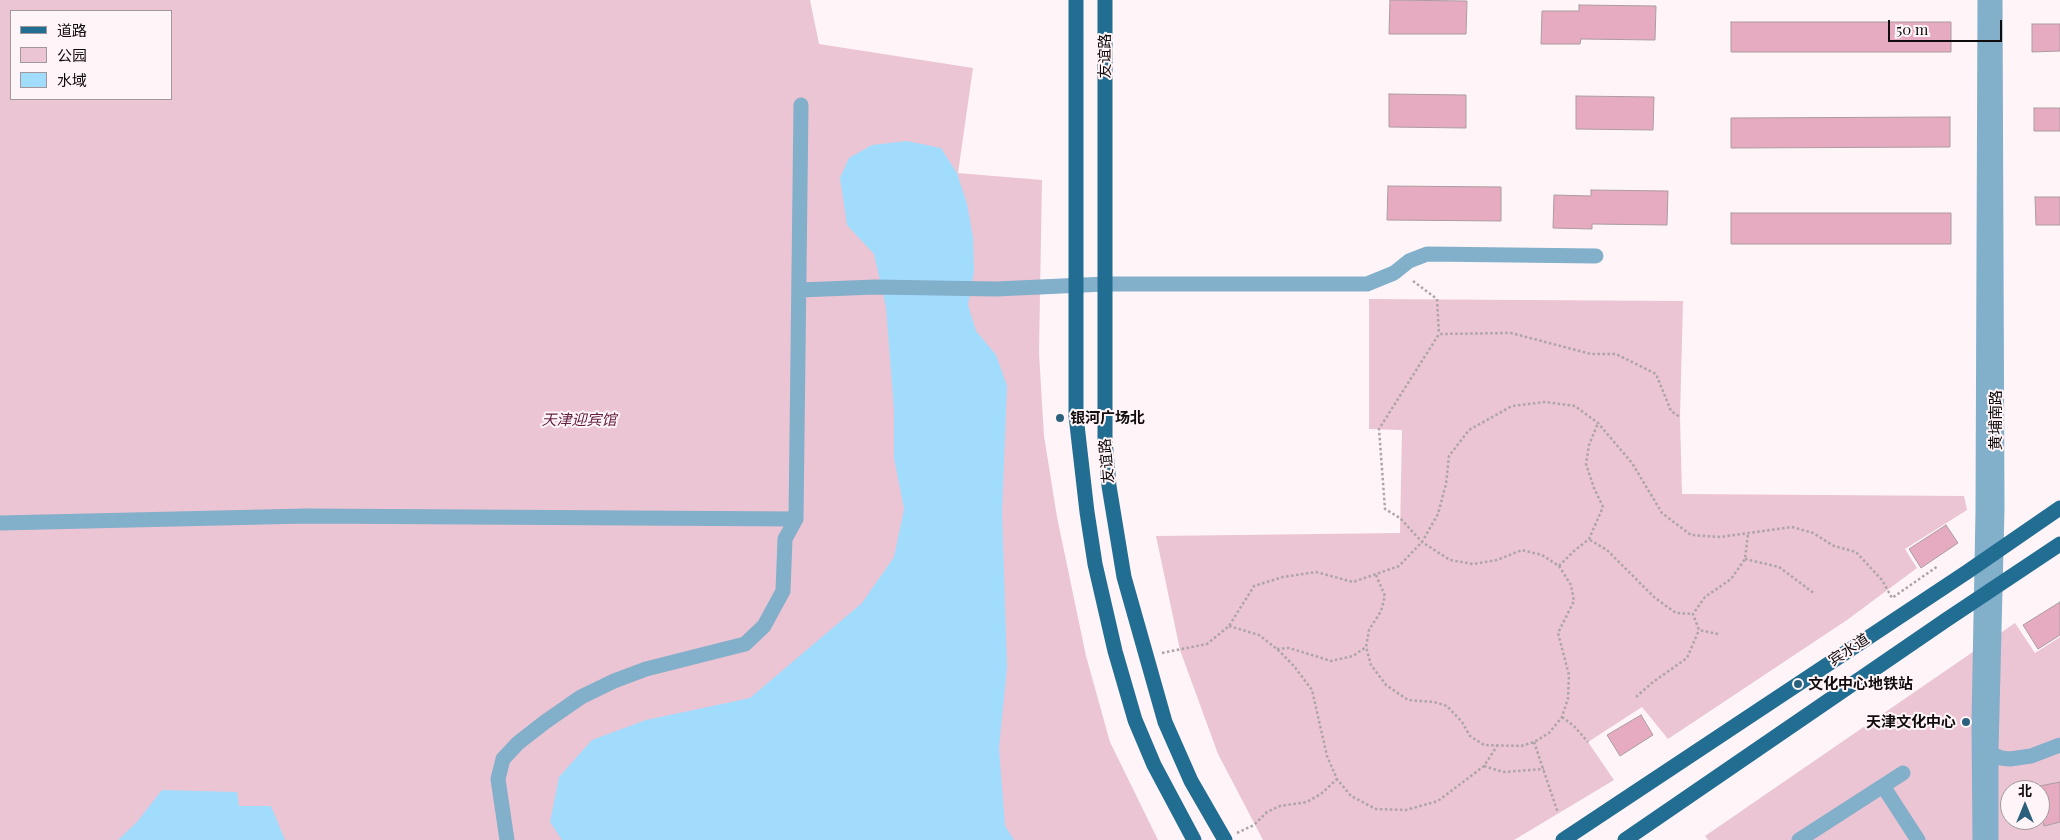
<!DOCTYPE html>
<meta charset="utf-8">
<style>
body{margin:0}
#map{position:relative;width:2060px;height:840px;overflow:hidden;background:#fff5f8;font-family:"Playfair Display","Noto Sans SC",serif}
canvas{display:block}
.legend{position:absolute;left:10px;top:10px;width:162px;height:90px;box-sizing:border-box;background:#fff5f8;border:1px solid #a0989a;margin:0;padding:6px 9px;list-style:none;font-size:15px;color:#110c0e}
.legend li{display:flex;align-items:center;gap:10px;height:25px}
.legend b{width:25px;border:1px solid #a0989a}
.north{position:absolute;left:2000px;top:780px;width:50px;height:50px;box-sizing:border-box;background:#fff5f8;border:1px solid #a0989a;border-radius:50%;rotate:0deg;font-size:14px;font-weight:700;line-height:20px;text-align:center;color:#110c0e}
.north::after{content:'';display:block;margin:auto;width:18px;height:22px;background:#2c617d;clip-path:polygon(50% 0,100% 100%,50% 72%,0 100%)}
.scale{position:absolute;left:1888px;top:20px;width:114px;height:22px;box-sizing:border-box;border:2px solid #110c0e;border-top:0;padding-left:6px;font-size:15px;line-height:18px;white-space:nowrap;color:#110c0e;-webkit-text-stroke:4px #fff5f8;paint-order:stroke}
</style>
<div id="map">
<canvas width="2060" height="840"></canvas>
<ul class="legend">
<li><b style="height:6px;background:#226e92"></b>道路</li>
<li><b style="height:14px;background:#ebc5d3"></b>公园</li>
<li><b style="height:14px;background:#a2dcfd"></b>水域</li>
</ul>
<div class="north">北</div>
<div class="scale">50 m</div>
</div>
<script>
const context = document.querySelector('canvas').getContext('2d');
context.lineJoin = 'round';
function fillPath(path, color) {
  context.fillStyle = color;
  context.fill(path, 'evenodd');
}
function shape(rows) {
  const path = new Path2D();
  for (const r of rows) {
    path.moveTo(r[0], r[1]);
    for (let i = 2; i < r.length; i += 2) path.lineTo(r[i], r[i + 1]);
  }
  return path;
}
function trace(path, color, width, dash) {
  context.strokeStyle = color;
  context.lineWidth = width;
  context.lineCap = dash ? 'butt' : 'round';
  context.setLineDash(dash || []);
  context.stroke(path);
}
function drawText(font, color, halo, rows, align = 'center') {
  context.font = font + ' "Playfair Display","Noto Sans SC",serif';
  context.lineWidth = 4;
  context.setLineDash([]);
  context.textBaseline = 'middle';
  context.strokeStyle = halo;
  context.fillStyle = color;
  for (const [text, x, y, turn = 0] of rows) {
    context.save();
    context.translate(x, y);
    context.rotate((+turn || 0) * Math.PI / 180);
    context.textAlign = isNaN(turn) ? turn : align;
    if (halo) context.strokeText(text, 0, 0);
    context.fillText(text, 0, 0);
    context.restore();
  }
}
const green = shape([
 [0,0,810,0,819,44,973,68,958,173,1042,180,1039,353,1044,436,1057,517,1086,656,1110,742,1158,840,0,840],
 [11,11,171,11,171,99,11,99],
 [1369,299,1683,301,1680,417,1682,494,1964,496,1967,510,1905,549,1917,568,1847,620,1668,739,1642,707,1588,742,1614,780,1514,840,1263,840,1218,754,1180,650,1156,536,1400,533,1402,430,1369,429],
 [2015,623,2035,653,2060,637,2060,840,1708,840,1705,836],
 [2010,790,2040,790,2040,820,2010,820]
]);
const water = shape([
 [907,141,941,148,957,173,967,204,973,237,974,272,968,305,976,331,996,355,1007,386,1002,512,1007,667,999,748,1005,826,1014,840,562,840,550,822,559,777,592,740,646,720,750,698,862,603,894,557,904,509,894,458,894,410,886,307,874,254,847,225,840,178,849,158,872,145],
 [162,790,237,792,239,806,271,806,285,840,118,840,137,822]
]);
const building = shape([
 [1390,0,1467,1,1466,34,1389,34,1390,0],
 [1579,5,1656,6,1655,40,1581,39,1580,44,1541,44,1542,11,1579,11,1579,5],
 [1731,22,1951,22,1951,52,1731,52,1731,22],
 [2032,24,2060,24,2060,51,2032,52,2032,24],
 [1389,94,1466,95,1466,128,1389,127,1389,94],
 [1576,96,1654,97,1653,130,1576,129,1576,96],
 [2034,108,2060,108,2060,131,2034,131,2034,108],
 [1950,117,1950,147,1731,148,1731,118,1950,117],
 [1388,186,1501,187,1501,221,1387,220,1388,186],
 [1591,190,1668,191,1667,225,1592,224,1592,229,1553,228,1554,195,1591,196,1591,190],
 [2035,197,2060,197,2060,225,2036,225,2035,197],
 [1731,213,1951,213,1951,244,1731,244,1731,213],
 [1946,525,1958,543,1921,568,1909,549,1946,525],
 [2060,602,2060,635,2038,649,2023,625,2060,602],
 [1641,715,1653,735,1620,756,1607,735,1641,715],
 [2060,782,2060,822,2044,826,2040,811,2040,786,2060,782]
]);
const path = shape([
 [1413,281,1437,299,1439,334],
 [1590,540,1607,550,1655,598,1676,613,1693,614],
 [1745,559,1779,567,1815,594],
 [1559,566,1574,551,1589,539,1603,507,1594,488,1586,464,1589,445,1598,423],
 [1376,575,1385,596,1381,611,1369,630,1366,647,1371,665,1386,685,1408,700,1434,702,1447,706,1462,722,1470,736,1484,745,1521,746,1534,742,1549,733,1562,717,1568,698,1569,675,1558,633,1574,601,1571,585,1559,566,1542,555,1522,550,1497,560,1473,564,1450,560,1422,542,1400,518,1385,509,1379,429,1439,334,1511,333,1591,354,1616,354,1656,374,1671,411,1680,417],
 [1229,626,1259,635,1277,649,1294,666,1312,690,1327,756,1337,779,1351,796,1376,809,1406,810,1438,801,1484,766,1497,746],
 [1718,634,1699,630,1693,614,1705,597,1731,579,1745,559,1748,534],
 [1277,649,1289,648,1331,661,1353,656,1366,647],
 [1162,653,1207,644,1229,626,1254,586,1283,577,1316,572,1353,582,1399,566,1422,542,1438,514,1446,484,1449,456,1469,430,1512,406,1545,402,1575,406,1598,423,1632,463,1662,513,1691,535,1720,537,1792,527,1813,533,1834,546,1856,552,1882,580,1892,598,1938,566],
 [1636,697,1653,682,1687,658,1699,630],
 [1562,717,1574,726,1588,742],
 [1534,742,1558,813],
 [1484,766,1503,772,1544,769],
 [1237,833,1254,825,1267,812,1280,806,1307,802,1321,794,1337,779]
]);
const minor = shape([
 [800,290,875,287,996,289,1105,284,1367,284,1394,273,1409,261,1427,254,1596,256],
 [0,523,307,516,796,519,801,105],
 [1987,745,1994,755,2001,758,2010,759,2031,756,2060,745],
 [1883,786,1918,840],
 [507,840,498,779,503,759,518,743,545,722,581,697,614,681,646,669,745,644,764,626,783,591,785,539,796,519],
 [1799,840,1903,773],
 [1980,840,1979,723,1983,512,1985,0],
 [1991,840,1991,751,1997,509,1995,0]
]);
const major = shape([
 [1076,0,1076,416,1087,512,1095,564,1115,651,1135,720,1154,765,1194,840],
 [1105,0,1105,440,1109,486,1124,577,1165,722,1191,781,1225,840],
 [1563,840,1967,572,2060,508],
 [1625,840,1946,620,2060,544]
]);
const markers = [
 [1060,418,5,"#2c617d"],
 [1798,684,5,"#2c617d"],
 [1966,722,5,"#2c617d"]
];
const streetNames = [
 ["友谊路",1105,56,-90],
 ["黄埔南路",1996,420,-90],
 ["友谊路",1107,461,-95],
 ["宾水道",1849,650,-33]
];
const poiNames = [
 ["银河广场北",1070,418],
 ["文化中心地铁站",1808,684],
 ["天津文化中心",1956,722,"right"]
];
const parkNames = [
 ["天津迎宾馆",579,420]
];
fillPath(green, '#ebc5d3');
fillPath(water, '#a2dcfd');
fillPath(building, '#e6abc1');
trace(building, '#ab9ca1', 1);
trace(path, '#ada4a7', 2.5, [2.5, 2.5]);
trace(minor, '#82afc9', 15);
trace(major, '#226e92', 15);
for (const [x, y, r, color] of markers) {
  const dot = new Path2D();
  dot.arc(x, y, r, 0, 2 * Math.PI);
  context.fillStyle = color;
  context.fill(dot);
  trace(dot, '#fff5f8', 2);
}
drawText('15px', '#110c0e', '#fff5f8', streetNames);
drawText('bold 15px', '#110c0e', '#fff5f8', poiNames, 'left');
drawText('italic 15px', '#642040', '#fff5f8', parkNames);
</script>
